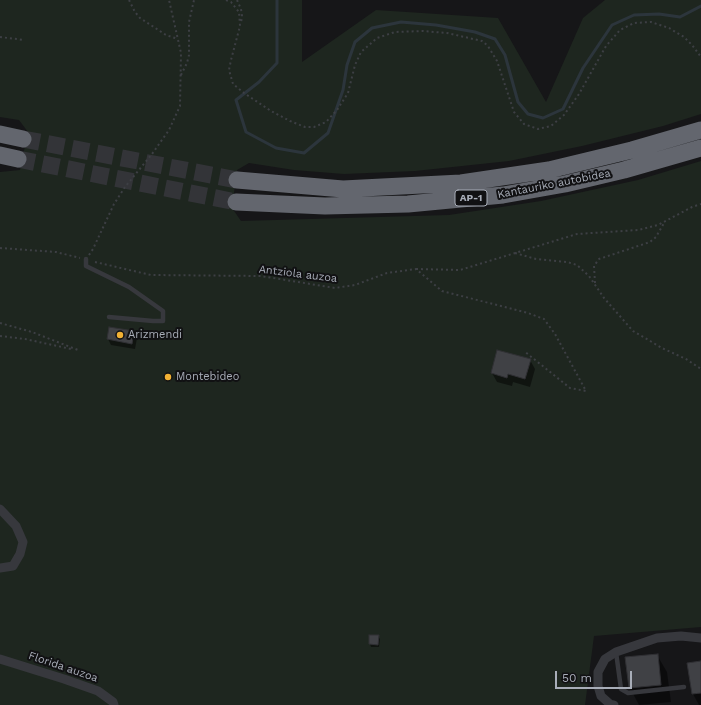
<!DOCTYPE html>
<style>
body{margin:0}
#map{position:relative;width:701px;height:705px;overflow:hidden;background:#161618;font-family:"Work Sans",sans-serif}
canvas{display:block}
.scale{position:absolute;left:555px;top:671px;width:77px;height:18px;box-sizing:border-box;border:2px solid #a8adb8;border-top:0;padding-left:5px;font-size:12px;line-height:14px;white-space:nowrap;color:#a8adb8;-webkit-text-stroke:3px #111113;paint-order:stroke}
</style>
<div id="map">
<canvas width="701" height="705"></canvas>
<div class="scale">50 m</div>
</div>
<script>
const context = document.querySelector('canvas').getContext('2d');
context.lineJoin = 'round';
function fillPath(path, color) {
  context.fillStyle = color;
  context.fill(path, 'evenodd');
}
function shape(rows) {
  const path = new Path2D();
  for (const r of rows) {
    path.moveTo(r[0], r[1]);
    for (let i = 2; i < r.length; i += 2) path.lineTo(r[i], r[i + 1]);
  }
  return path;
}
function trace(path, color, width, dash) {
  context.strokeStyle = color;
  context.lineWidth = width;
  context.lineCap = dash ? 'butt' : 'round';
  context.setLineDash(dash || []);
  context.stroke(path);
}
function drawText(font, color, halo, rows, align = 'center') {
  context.font = font + ' "Work Sans",sans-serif';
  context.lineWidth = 4;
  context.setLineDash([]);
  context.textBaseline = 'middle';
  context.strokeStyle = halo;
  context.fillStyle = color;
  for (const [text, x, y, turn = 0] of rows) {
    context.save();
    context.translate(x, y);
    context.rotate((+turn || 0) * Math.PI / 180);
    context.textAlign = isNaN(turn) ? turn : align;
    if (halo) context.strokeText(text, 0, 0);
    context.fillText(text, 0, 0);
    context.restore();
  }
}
const green = shape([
 [0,0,302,0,302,62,376,10,498,18,546,102,583,18,605,0,701,0,701,114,663,126,582,146,509,161,415,171,344,174,294,170,249,163,237,170,232,208,241,221,449,215,541,201,638,180,701,161,701,627,594,636,585,705,0,705,0,172,20,170,28,132,19,120,0,117]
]);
const shadow = shape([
 [133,332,137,338,135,349,111,345,108,339],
 [530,360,535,369,530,387,513,382,512,386,497,382,492,373],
 [370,636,378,636,380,639,379,647,371,647,370,644],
 [657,655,667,672,671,702,639,705,630,688,626,658],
 [701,662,701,705,699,705,693,694]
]);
const stream = shape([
 [277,0,277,63,259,82,236,100,246,132,276,148,304,153,328,133,343,90,347,65,355,42,372,28,401,22,436,25,475,32,495,39,505,55,518,102,528,114,543,118,563,109,583,68,612,25,634,15,659,14,680,17,701,6]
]);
const building = shape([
 [109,327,134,331,132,344,107,339,109,327],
 [497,350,531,359,525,379,508,374,507,378,491,373,497,350],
 [369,635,379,635,378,645,369,644,369,635],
 [658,654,661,685,629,688,625,657,658,654],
 [701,661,701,693,692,694,687,663,701,661]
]);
const highwayTunnel = shape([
 [23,139,237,180],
 [18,159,236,202]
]);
const path = shape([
 [129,0,135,12,140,18,166,35,178,39],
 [226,0,231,2,239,12,240,26,231,60,229,70,233,84,244,93,271,111,290,121,305,127,314,127,326,122,337,110,348,93,355,65,361,52,377,38,395,32,423,31,447,33,482,41,488,46,497,61,514,112,524,124,538,129,551,126,564,115,579,94,606,46,620,30,634,23,651,22,669,28,684,37,692,45,701,57],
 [237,0,241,9,242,16,241,23],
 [0,37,24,40],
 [181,75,187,63,189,55,189,22,194,0],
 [0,248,56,252,80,258],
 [515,253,536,259,567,262,577,265,589,276,604,298,633,331,662,348,686,359,701,369],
 [89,255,93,249,114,204,125,187,152,154,169,130,180,106,181,53,169,0],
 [95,262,151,275,261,276,335,288,355,285,387,273,416,269,442,291,528,313,544,319,555,334,586,391,570,388,524,351],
 [416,269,460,270,577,234,638,230,658,225,692,207,701,204],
 [595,283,594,266,599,259,650,242,656,237,664,223],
 [0,323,32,332,78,350],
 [0,336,25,339,71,349]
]);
const lane = shape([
 [86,259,86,266,129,287,163,311,163,321,153,321,109,317],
 [616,652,621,689,628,693,684,687]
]);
const street = shape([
 [0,509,16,526,23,542,20,554,13,566,0,568],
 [0,659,64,679,98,691,113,702,114,705],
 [614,705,610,704,601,696,598,686,598,672,605,659,616,652,657,638,681,636,701,638]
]);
const highway = shape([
 [0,134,23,139],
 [0,155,18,159],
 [237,180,343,189,461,183,549,170,632,150,701,130],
 [236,202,325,206,408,204,503,195,565,184,624,170,701,148]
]);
const markers = [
 [120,335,4,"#f2b134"],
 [168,377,4,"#f2b134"]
];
const shields = [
 [471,198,32]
];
const shieldNames = [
 ["AP-1",471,198]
];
const streetNames = [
 ["Kantauriko autobidea",554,184,-11],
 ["Antziola auzoa",298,274,7],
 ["Florida auzoa",63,667,19]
];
const poiNames = [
 ["Arizmendi",128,335],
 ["Montebideo",176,377]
];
fillPath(green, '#1e261f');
fillPath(shadow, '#0007');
trace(stream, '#2c353c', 3);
fillPath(building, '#404145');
trace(building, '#303034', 1);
trace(highwayTunnel, '#333438', 17, [17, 8]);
trace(path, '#3d3f44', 2, [2, 3]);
trace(lane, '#37383d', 4.5);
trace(street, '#37383d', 9);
trace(highway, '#63666e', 17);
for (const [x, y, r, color] of markers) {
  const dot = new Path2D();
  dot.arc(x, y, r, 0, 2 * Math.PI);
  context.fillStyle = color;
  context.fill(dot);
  trace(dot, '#111113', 1.5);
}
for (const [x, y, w] of shields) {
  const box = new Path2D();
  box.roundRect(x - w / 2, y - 8, w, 16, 3);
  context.fillStyle = '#111113';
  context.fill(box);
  trace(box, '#a8adb8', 1);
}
drawText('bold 10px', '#a8adb8', null, shieldNames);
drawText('11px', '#a8adb8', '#111113', streetNames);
drawText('11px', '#a8adb8', '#111113', poiNames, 'left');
</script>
